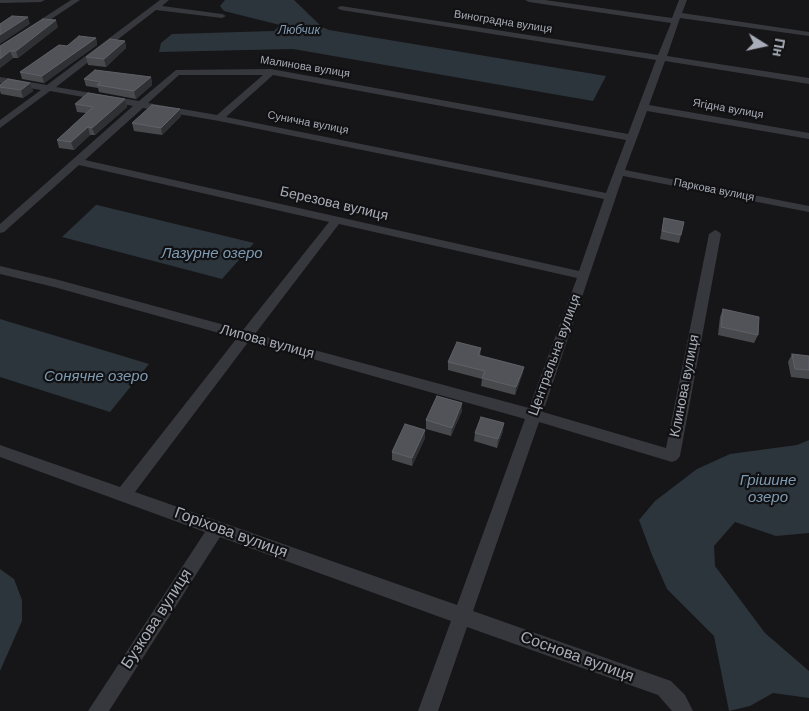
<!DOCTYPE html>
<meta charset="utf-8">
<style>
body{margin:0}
#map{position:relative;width:809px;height:711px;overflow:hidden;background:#161618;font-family:Arial,sans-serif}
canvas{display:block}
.north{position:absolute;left:739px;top:20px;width:50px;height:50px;-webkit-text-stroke:4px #111113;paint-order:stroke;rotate:100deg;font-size:14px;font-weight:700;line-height:20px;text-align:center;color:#a8adb8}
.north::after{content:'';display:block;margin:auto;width:18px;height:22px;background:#a8adb8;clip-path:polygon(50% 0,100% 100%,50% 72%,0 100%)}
</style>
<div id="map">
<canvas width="809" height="711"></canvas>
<div class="north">Пн</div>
</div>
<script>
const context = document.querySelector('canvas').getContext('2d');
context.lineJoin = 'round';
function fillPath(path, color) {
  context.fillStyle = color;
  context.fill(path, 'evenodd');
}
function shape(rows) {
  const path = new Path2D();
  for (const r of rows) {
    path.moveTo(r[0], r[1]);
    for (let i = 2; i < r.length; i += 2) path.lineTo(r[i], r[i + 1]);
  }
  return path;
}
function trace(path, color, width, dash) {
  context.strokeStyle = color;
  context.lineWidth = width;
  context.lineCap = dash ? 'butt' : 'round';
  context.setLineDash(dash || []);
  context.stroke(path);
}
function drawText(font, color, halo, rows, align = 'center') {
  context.font = font + ' Arial,sans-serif';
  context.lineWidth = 4.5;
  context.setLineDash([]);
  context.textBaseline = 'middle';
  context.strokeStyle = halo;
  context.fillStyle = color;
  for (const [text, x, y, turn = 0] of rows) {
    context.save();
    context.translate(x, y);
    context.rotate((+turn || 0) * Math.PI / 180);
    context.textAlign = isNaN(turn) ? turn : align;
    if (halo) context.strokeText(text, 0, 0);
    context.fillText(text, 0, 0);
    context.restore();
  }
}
const water = shape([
 [225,0,294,0,322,27,329,30,606,76,593,101,293,49,159,52,161,43,172,34,274,31,280,25,224,11,220,6],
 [96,205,97,205,254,243,222,279,62,237],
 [0,319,149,364,110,412,0,377],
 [809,440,809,533,776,536,735,522,714,546,715,566,765,633,809,671,809,698,773,693,750,706,729,711,714,636,667,589,652,555,639,520,655,501,697,469,730,454,797,445],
 [0,569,14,579,22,600,22,621,0,671]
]);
const minor = shape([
 [0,0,45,0,41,2,0,3,0,0],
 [71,0,80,0,0,53,0,46,71,0],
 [160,0,169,0,162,6,222,14,226,16,222,18,156,10,56,87,139,101,176,70,271,69,628,134,656,60,341,10,337,8,341,6,658,55,671,23,529,2,525,0,545,0,672,18,679,0,687,0,682,13,809,32,809,36,680,18,667,56,809,78,809,84,665,61,649,105,809,133,809,139,647,111,625,170,809,206,809,212,623,176,543,412,666,448,709,234,715,230,719,232,721,234,680,456,677,460,672,462,539,422,473,611,671,681,685,695,693,711,672,711,658,695,467,627,438,711,418,711,451,621,220,537,109,711,88,711,205,532,0,457,0,445,120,487,237,338,54,287,0,274,0,266,55,279,243,330,329,222,79,165,4,232,0,233,0,224,133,106,50,91,0,128,0,120,41,90,0,83,0,77,47,85,160,0],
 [179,75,263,75,217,115,148,103,179,75],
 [273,75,626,140,606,193,226,117,273,75],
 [143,108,219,121,604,199,579,271,85,160,143,108],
 [339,224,577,278,529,408,255,334,339,224],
 [249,341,525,419,457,605,135,492,249,341]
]);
const wall = shape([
 [58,27,18,58,13,58,0,68,0,46],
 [96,38,97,45,44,83,22,79,20,72,67,46],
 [125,41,126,48,106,67,88,65,86,57],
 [151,77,152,85,136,99,99,92,98,88,86,86,84,79],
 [30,83,33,91,23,98,1,94,0,91,0,87],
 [125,99,127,107,95,135,90,135,74,150,59,148,57,140,86,113,77,112,75,104],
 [180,109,181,116,162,135,134,131,132,123],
 [664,218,681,235,679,243,660,239],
 [723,309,758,335,754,343,718,335,720,317],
 [481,348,480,356,524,367,522,375,515,395,481,386,482,379,448,370,448,362],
 [792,354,809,356,809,379,791,377,788,362],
 [462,411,451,436,426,429,426,420],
 [425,430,425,438,412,466,392,460,392,452],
 [503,431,497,448,474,441,475,433]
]);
const shadedWall = shape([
 [28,17,30,24,0,44,0,35],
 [56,20,58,27,18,58,16,51],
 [96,38,97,45,44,83,42,76],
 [125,41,126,48,106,67,104,59],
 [10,51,13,58,0,68,0,59],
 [151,77,152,85,136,99,134,91],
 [30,83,33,91,23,98,21,90],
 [125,99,127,107,95,135,92,128],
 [180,109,181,116,162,135,161,128],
 [88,127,90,135,74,150,71,142],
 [524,367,522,375,515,395,516,387],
 [462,403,462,411,451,436,452,428],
 [504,423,503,431,497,448,498,439],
 [425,430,425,438,412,466,412,458]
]);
const building = shape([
 [12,16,28,17,0,35,0,24,12,16],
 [43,19,56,20,16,51,10,51,0,59,0,46,43,19],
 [79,36,96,38,42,76,20,72,59,45,67,46,79,36],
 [110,39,125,41,104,59,86,57,110,39],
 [95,70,151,77,134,91,97,85,101,82,84,79,95,70],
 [8,79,30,83,21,90,0,87,0,85,8,79],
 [88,93,125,99,92,128,88,127,71,142,57,140,93,107,75,104,88,93],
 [152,105,180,109,161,128,132,123,152,105],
 [664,218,684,222,681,235,662,231,664,218],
 [723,309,759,317,758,335,721,327,723,309],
 [457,342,481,348,478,355,524,367,516,387,482,378,485,371,448,362,457,342],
 [792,354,809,356,809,370,795,369,792,354],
 [437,396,462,403,452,428,426,420,437,396],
 [481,417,504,423,498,439,475,433,481,417],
 [405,424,425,430,412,458,392,452,405,424]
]);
const farStreetnames = [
 ["Виноградна вулиця",503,22,9],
 ["Малинова вулиця",305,67,9],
 ["Ягідна вулиця",728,109,10],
 ["Сунична вулиця",308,123,11],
 ["Паркова вулиця",714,190,11]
];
const farWaternames = [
 ["Любчик",299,31]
];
const streetNames = [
 ["Березова вулиця",334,204,13],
 ["Липова вулиця",267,342,15],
 ["Центральна вулиця",555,355,-70],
 ["Клинова вулиця",685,386,-79]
];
const waterNames = [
 ["Лазурне озеро",212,254],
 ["Сонячне озеро",96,377],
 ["Грішине",768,481],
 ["озеро",768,498]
];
const nearStreetnames = [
 ["Горіхова вулиця",231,533,20],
 ["Бузкова вулиця",157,619,-57],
 ["Соснова вулиця",577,657,20]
];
fillPath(water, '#2c353c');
fillPath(minor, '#37383d');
fillPath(wall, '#47494d');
fillPath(shadedWall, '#2f3033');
fillPath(building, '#525359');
trace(building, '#5f6168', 1);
drawText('11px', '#a8adb8', '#111113', farStreetnames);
drawText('italic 12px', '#7f9bb3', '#111113', farWaternames);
drawText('14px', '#a8adb8', '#111113', streetNames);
drawText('italic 15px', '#7f9bb3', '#111113', waterNames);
drawText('16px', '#a8adb8', '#111113', nearStreetnames);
</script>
